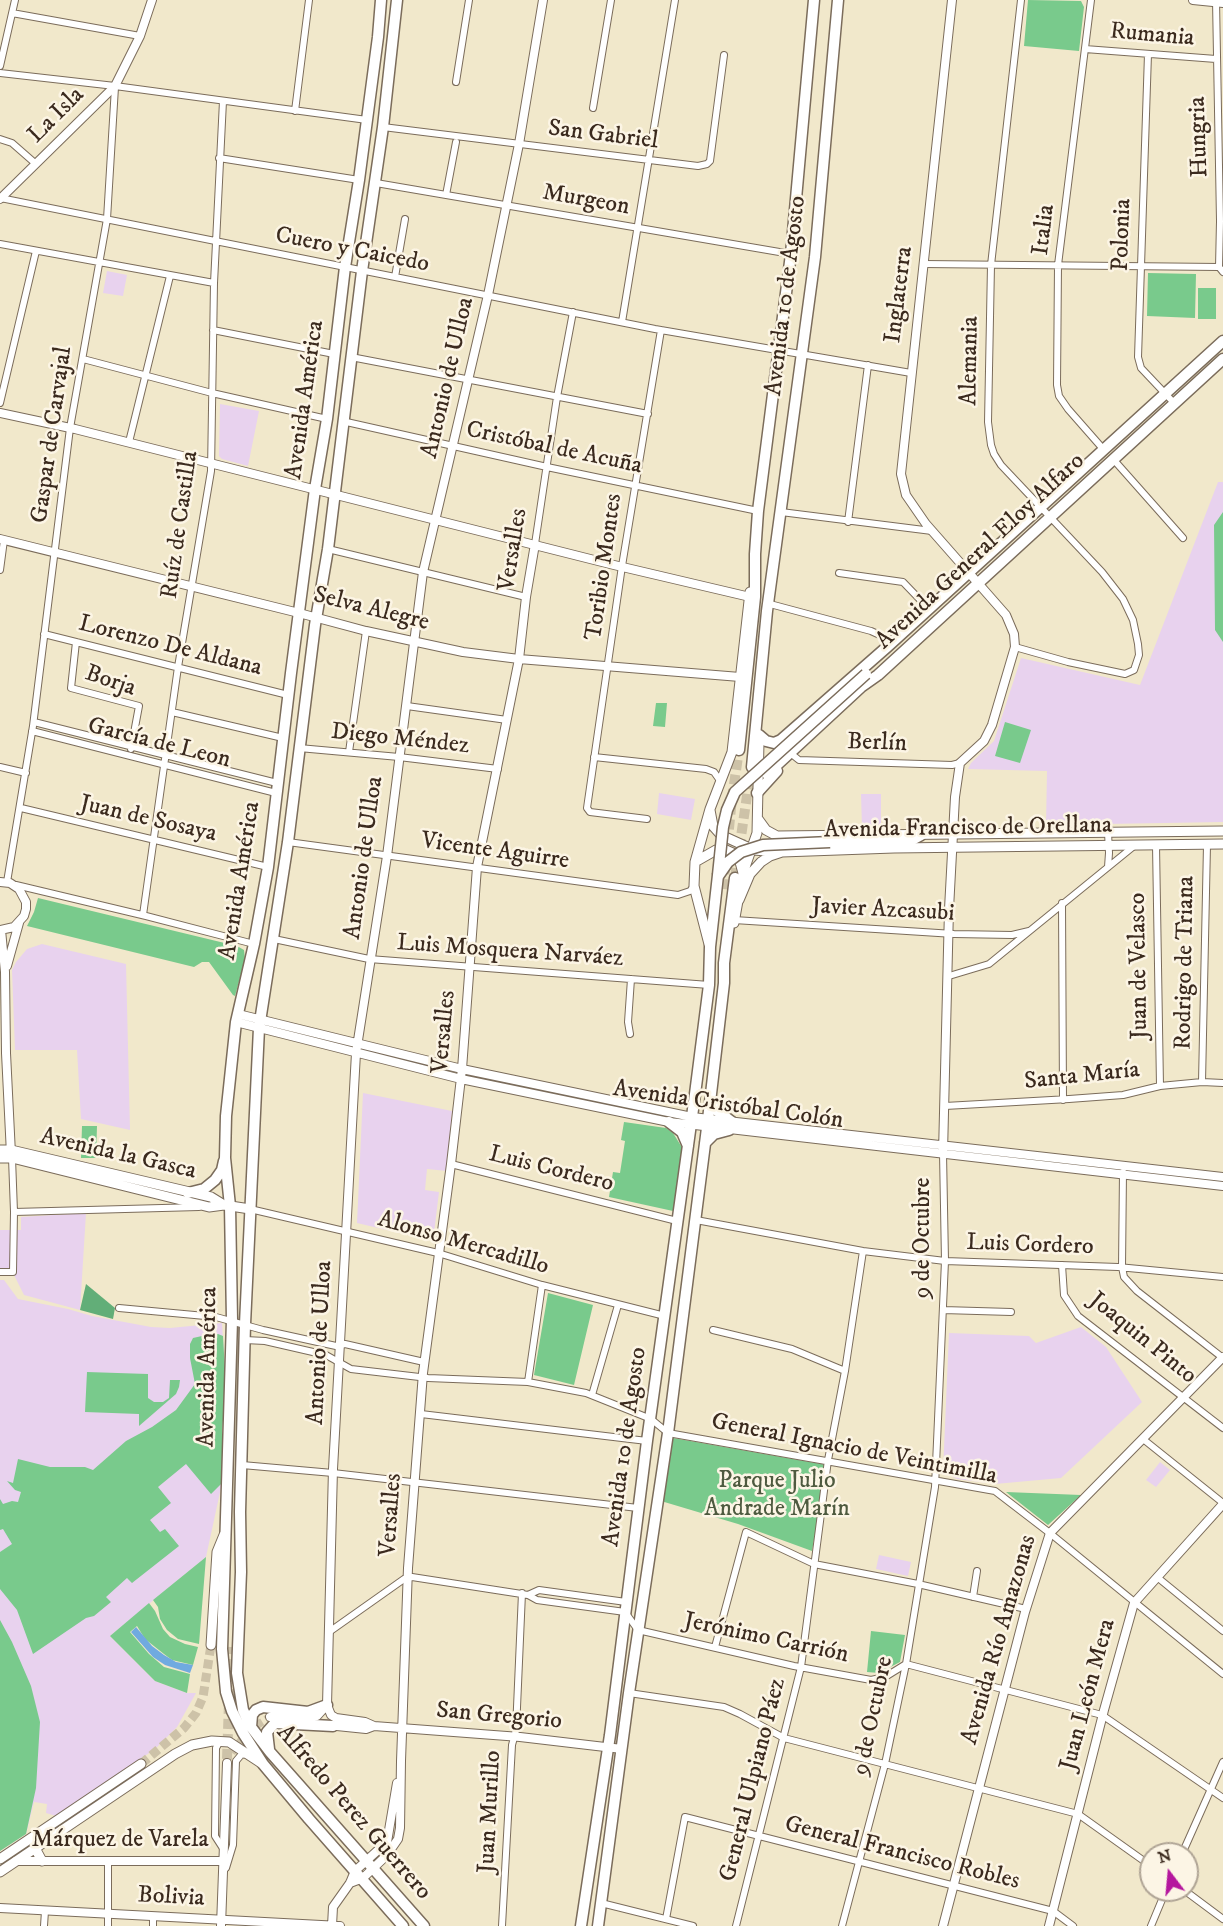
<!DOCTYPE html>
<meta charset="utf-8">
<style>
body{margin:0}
#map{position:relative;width:1223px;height:1926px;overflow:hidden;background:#f1e8cb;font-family:"IM FELL DW Pica",serif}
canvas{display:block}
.north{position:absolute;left:1139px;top:1842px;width:60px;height:60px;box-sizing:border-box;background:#fcf5e5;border:2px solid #afa495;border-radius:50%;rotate:344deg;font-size:16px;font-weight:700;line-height:24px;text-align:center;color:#3b2a1e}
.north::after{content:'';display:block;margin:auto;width:21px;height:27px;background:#b5179e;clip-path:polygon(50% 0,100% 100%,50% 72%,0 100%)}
</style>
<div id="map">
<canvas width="1223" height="1926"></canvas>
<div class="north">N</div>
</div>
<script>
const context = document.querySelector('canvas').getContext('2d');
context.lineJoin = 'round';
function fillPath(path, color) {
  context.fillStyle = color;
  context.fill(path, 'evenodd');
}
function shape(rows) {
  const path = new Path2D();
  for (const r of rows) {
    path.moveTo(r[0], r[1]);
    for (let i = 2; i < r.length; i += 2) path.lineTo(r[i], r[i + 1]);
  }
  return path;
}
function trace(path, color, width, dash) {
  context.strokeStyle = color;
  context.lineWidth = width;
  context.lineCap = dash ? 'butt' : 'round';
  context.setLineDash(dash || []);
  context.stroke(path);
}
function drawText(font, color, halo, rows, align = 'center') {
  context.font = font + ' "IM FELL DW Pica",serif';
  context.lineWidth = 5;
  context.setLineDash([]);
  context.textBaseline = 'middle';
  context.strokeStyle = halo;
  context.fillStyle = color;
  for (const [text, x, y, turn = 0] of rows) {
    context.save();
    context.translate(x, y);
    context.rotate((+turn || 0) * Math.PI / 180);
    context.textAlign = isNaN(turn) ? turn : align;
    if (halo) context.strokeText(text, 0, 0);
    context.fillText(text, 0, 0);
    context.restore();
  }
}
const built = shape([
 [107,271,127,275,123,296,103,293],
 [220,404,259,411,248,466,222,459,219,456],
 [1218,482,1223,482,1223,822,1046,825,1047,771,968,769,971,763,994,741,1021,658,1140,685],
 [659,793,695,799,691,820,657,814],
 [861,794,881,794,881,828,862,828],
 [42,944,126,964,130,1130,81,1119,77,1050,15,1050,12,970,16,962,27,949],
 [363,1093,452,1111,447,1171,427,1169,425,1190,439,1192,433,1241,357,1223],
 [86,1213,80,1310,24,1295,11,1269,0,1268,0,1230,21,1230,21,1217],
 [0,1280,4,1280,18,1299,68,1309,92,1316,151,1327,170,1328,222,1323,226,1389,222,1431,222,1483,206,1557,110,1636,155,1681,187,1693,196,1693,177,1727,156,1748,99,1789,56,1816,46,1813,47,1804,34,1802,26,1834,0,1851],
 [1081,1327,1106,1347,1142,1402,1061,1478,995,1484,957,1479,943,1472,949,1333,1029,1336,1036,1343],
 [1160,1462,1170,1470,1156,1487,1146,1480],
 [879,1555,911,1562,908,1576,876,1569]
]);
const green = shape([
 [1028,0,1081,1,1084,7,1079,51,1024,46],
 [1148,273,1196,274,1195,318,1147,316],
 [1198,288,1216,288,1216,319,1198,319],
 [1223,512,1223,642,1215,630,1214,525],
 [656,703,667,703,665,727,653,726],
 [1005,722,1031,730,1020,763,995,756],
 [38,898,237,946,244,950,245,959,235,996,233,995,209,962,202,962,194,967,27,926,34,912],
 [624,1122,666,1128,673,1133,683,1149,673,1211,609,1197,613,1172,620,1173,625,1141,621,1140],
 [82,1126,97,1126,96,1158,81,1158],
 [548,1293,593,1305,574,1385,534,1375],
 [211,1334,218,1334,223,1336,226,1389,222,1431,222,1483,211,1494,186,1464,158,1487,171,1503,150,1520,160,1532,165,1529,179,1546,132,1583,127,1578,106,1597,111,1602,94,1616,86,1618,33,1654,17,1610,0,1589,0,1552,12,1544,3,1529,0,1530,0,1499,3,1504,12,1501,18,1502,21,1492,15,1490,7,1481,13,1483,18,1459,50,1467,85,1467,93,1470,126,1441,152,1427,176,1410,195,1384,190,1358,190,1344,193,1338],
 [87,1372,148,1374,148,1398,154,1402,163,1402,169,1398,170,1380,180,1380,179,1387,176,1394,139,1426,139,1414,85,1412],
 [673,1438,827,1465,812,1551,738,1524,661,1501],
 [1006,1492,1081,1495,1048,1525],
 [206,1557,199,1644,178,1639,167,1630,160,1619,158,1607,153,1600],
 [149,1603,155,1611,163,1629,170,1637,185,1644,198,1647,193,1665,172,1660,164,1654,145,1639,137,1626,130,1632,149,1654,164,1667,190,1674,187,1693,155,1681,110,1636],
 [0,1620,12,1642,31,1686,40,1722,36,1788,26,1834,0,1851],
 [871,1631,905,1635,900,1662,879,1673,867,1672]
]);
const forest = shape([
 [86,1284,115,1308,113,1319,80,1310]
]);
const water = shape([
 [136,1627,152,1646,164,1655,176,1662,193,1665,190,1673,165,1665,153,1657,131,1632]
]);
const tertiaryTunnel = shape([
 [227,1763,227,1759,249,1730,270,1717]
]);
const secondaryTunnel = shape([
 [141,1764,184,1728,196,1713,203,1697,211,1645]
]);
const primaryTunnel = shape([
 [735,878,750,775],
 [723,889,732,798,739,750],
 [227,1759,231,1647]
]);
const minor = shape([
 [1091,0,1058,265,1057,385,1059,396,1068,409,1104,450],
 [1216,0,1220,221,1219,267,1223,272],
 [12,13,140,36],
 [1085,49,1216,59],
 [1148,54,1138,357,1141,368,1175,404],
 [0,66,15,0],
 [0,73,115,86,367,120],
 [456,82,469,0],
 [593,108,611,0],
 [295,111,309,0],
 [383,127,698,166,707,164,710,161,724,55],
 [0,139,12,143,36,164],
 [219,158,359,180],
 [376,183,791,254],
 [446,195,456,142],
 [0,198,655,329,911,373],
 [0,244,214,283],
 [924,264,1219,267],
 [395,277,405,219],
 [622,322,675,0],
 [213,330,334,354],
 [351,357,648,414],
 [83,359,212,393,327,419],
 [0,403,36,251],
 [342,421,547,467,758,511],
 [129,442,170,276],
 [1113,459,1183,538],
 [781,512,932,531],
 [848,522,868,365],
 [535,544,557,397,573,312],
 [328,549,526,597],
 [0,570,4,540],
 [839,573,903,582,929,609],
 [770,604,871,631,893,641],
 [44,634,288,695],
 [76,642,71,688,139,706,131,749],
 [1015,647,1068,662,1125,674,1134,670,1139,655,1138,644,1133,620,1123,599,1102,572,1001,465,994,454,991,445,988,422,991,265,1021,0],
 [407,706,507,720],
 [172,712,283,738],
 [34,722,277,783],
 [32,731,276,793],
 [299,748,399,757,498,769],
 [349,752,366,631],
 [794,756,799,760,952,765,960,763],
 [594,757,706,769,714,772,721,782],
 [0,767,26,773],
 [21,808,268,867],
 [647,819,590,812,587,808,622,566,661,330],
 [288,842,678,895,690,891,694,886],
 [1156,845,1160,1086],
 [1108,867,1109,853,1108,832],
 [7,882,33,726,70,428,107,219,115,87],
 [16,885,146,916,254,944],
 [1062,903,1063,1100],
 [143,915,178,667,211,471,214,283,223,101],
 [734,920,954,934,1012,935,1029,931],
 [274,939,369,959,709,985],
 [949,976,989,964,1134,846],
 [630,1034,628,1022,631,979],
 [1202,1082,1207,845],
 [945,1106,1069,1099,1123,1095,1160,1086,1202,1082,1223,1083],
 [451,1164,677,1221],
 [1123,1172,1122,1267,1124,1277,1137,1291,1223,1358],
 [250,1209,438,1253,542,1285,665,1316],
 [14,1212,199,1207],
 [696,1220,863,1251,945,1261,1118,1267,1223,1277],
 [1062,1265,1064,1295,1078,1316,1223,1428],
 [0,1272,13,1272,14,1212,12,1158],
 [119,1308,216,1317,263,1330,336,1346,345,1344,424,1362],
 [943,1310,1011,1312],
 [713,1330,792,1349,845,1371],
 [245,1340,265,1341,326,1355,351,1369,428,1378,528,1382,586,1393,651,1419,668,1433,995,1491,1051,1534,1223,1674],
 [528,1382,542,1285],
 [592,1395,618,1305],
 [421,1414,647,1441],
 [1143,1439,1223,1503],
 [242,1465,333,1473,638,1508],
 [1157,1577,1223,1631],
 [528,1595,539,1590,626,1602],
 [973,1597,977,1571],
 [329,1632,404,1579,412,1577,528,1595,537,1600,625,1612,638,1630,794,1666,871,1680,885,1677,906,1664,1102,1715,1223,1798],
 [715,1647,746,1532,814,1564,918,1584,1026,1609],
 [629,1693,724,1707,740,1714,784,1738,1078,1814,1151,1866],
 [220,1741,216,1748,215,1836,224,1850],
 [1182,1854,1223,1762],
 [226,1868,233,1845,236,1761,241,1755,246,1754],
 [1184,1890,1223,1919],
 [601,1903,693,1926],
 [666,1919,685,1817,1053,1911,1073,1926],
 [44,1926,45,1911],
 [108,1926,108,1862],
 [153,1926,153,1916],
 [502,1926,512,1745,516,1730,522,1593],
 [736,1926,801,1667,828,1460,845,1371,863,1251],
 [842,1926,885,1764,906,1664,935,1487,945,1261,943,1153],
 [1151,1926,1166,1890]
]);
const tertiary = shape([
 [1193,0,1223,3],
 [0,199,115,86,140,36,152,0],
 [0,413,75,429,614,565,750,597],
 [0,539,299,613,366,631,463,652,519,659,740,677],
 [0,882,10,883,19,889,26,902,26,909,24,916,14,927,0,930],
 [1,930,5,972,6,1053,11,1154],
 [7,966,19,923],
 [238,1014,462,1069,692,1117,1223,1177],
 [236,1022,461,1079,669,1122,1223,1186],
 [943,1153,949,909,955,797,960,763,984,741,992,725,1015,647,1014,634,1006,615,926,524,906,495,901,474,952,0],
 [327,1705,331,1715,336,1718,365,1722,374,1726,520,1737,622,1749],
 [270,1717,279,1715,306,1719],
 [303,1718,317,1716,327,1705,333,1469,356,1053,387,856,423,572,488,295,519,144,543,0],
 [327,1725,366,1729,374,1726],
 [16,1861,224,1861],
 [350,1883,363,1878,387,1855,398,1839,400,1828,401,1761,408,1568,423,1373,451,1164,462,1069,477,867,519,659,526,597,535,544],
 [0,1908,340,1926],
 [221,1926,227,1763],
 [332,1926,333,1907,350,1883,355,1871,387,1842,397,1783],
 [943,1926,1025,1612,1050,1533,1223,1357],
 [1049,1926,1104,1710,1134,1603,1223,1504]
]);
const secondary = shape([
 [710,810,713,826,721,835,754,850,777,852],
 [758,819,766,830,777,836,1223,831],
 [695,862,716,850,724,849,735,854,740,862,743,873],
 [739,900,750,874,761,862,770,856,782,852,894,848,1223,844],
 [734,923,743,873,757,833,759,742],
 [709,944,694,886,695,862,710,809,732,752,750,592],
 [0,1150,11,1150,211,1197,224,1205],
 [0,1158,12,1158,209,1207,224,1205,250,1209],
 [211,1645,217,1552,224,1535],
 [35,1844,35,1848,42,1861],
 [0,1859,141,1764],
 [0,1872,175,1754,192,1745,212,1741,229,1742,261,1763]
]);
const primary = shape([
 [381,0,378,37,359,180,345,267,327,419,315,489,291,673,268,867,254,944,236,1022,226,1116,225,1158,230,1206,232,1320,222,1649,226,1692,232,1711,243,1733,263,1764,309,1819,403,1926],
 [397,0,383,127,362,271,328,549,315,625,288,842,259,1028,245,1324,240,1512,241,1572,237,1673,243,1710,251,1727,270,1752,424,1926],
 [759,735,766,741,774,743,781,740,887,647,1223,341],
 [739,750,755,597,755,554,758,511,791,254,814,0],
 [752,767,767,611,815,257,838,0],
 [767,774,861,687,878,675,1223,359],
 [757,793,777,771],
 [830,842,910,841,921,835],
 [711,1098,716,1110,732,1122],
 [669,1122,682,1132,688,1146],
 [705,1143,714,1134,729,1130],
 [188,1193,204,1189,215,1180,222,1170,224,1161],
 [251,1727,252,1715,256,1710,263,1707,308,1712,327,1705],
 [269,1749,267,1732,275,1723,333,1726],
 [581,1926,610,1735,647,1441,694,1102,709,985,710,947,718,875],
 [598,1926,629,1693,668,1433,707,1128,724,983,724,963,735,878]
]);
const primaryBridge = shape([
 [718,875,723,827,727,810,735,792,866,674],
 [719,875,728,862,741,852,763,845,830,842]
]);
const streetNames = [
 ["Rumania",1152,36,5],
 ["La Isla",57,116,-45],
 ["San Gabriel",603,136,7],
 ["Hungria",1200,137,-92],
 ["Murgeon",586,201,10],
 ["Italia",1045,230,-83],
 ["Polonia",1123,235,-88],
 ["Cuero y Caicedo",352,251,11],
 ["Inglaterra",900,295,-83],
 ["Avenida 10 de Agosto",787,296,-83],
 ["Alemania",971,361,-89],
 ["Antonio de Ulloa",449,378,-77],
 ["Avenida América",306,400,-82],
 ["Gaspar de Carvajal",53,435,-82],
 ["Cristóbal de Acuña",554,449,12],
 ["Ruíz de Castilla",181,525,-82],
 ["Versalles",514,550,-81],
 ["Avenida General Eloy Alfaro",981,552,-43],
 ["Toribio Montes",605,567,-82],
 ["Selva Alegre",371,610,14],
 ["Lorenzo De Aldana",170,647,14],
 ["Borja",110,682,19],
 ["Diego Méndez",400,740,6],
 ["García de Leon",159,744,14],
 ["Berlín",877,744,2],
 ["Juan de Sosaya",148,820,13],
 ["Avenida Francisco de Orellana",968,829,-1],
 ["Vicente Aguirre",495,852,8],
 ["Antonio de Ulloa",365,858,-82],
 ["Avenida América",241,881,-81],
 ["Javier Azcasubi",883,911,3],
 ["Luis Mosquera Narváez",510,952,4],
 ["Rodrigo de Triana",1186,963,-89],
 ["Juan de Velasco",1140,966,-91],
 ["Versalles",445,1032,-85],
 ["Santa María",1082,1077,-6],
 ["Avenida Cristóbal Colón",728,1106,8],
 ["Avenida la Gasca",118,1155,13],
 ["Luis Cordero",551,1170,14],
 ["9 de Octubre",924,1238,-90],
 ["Alonso Mercadillo",463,1244,16],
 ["Luis Cordero",1030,1246,2],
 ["Joaquin Pinto",1142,1339,39],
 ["Antonio de Ulloa",321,1343,-87],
 ["Avenida América",209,1367,-89],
 ["Avenida 10 de Agosto",626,1447,-82],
 ["General Ignacio de Veintimilla",854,1450,11],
 ["Versalles",392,1515,-86],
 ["Jerónimo Carrión",766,1639,12],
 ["Avenida Río Amazonas",1000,1640,-74],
 ["Juan León Mera",1089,1695,-75],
 ["9 de Octubre",874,1716,-78],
 ["San Gregorio",499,1717,5],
 ["General Ulpiano Páez",754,1780,-76],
 ["Juan Murillo",491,1812,-87],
 ["Alfredo Perez Guerrero",353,1813,49],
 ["Márquez de Varela",120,1841],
 ["General Francisco Robles",902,1854,14],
 ["Bolivia",171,1898,3]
];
const parkNames = [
 ["Parque Julio",777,1482],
 ["Andrade Marín",777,1510]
];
fillPath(built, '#e8d2ee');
fillPath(green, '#79ca8c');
fillPath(forest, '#62ae78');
fillPath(water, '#70aae0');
trace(tertiaryTunnel, '#cdc2a8', 8, [8, 4]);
trace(secondaryTunnel, '#cdc2a8', 9, [9, 4.5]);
trace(primaryTunnel, '#cdc2a8', 10, [10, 5]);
trace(minor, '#7b6c5b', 8);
trace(tertiary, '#7b6c5b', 10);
trace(secondary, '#7b6c5b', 11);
trace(primary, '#7b6c5b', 13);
trace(minor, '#fff', 6);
trace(tertiary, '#fff', 8);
trace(secondary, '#fff', 9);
trace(primary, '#fff', 10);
trace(primaryBridge, '#7b6c5b', 13, []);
trace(primaryBridge, '#fff', 10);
drawText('24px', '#3b2a1e', '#fcf5e5', streetNames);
drawText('24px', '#4e5a3f', '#fcf5e5', parkNames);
</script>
